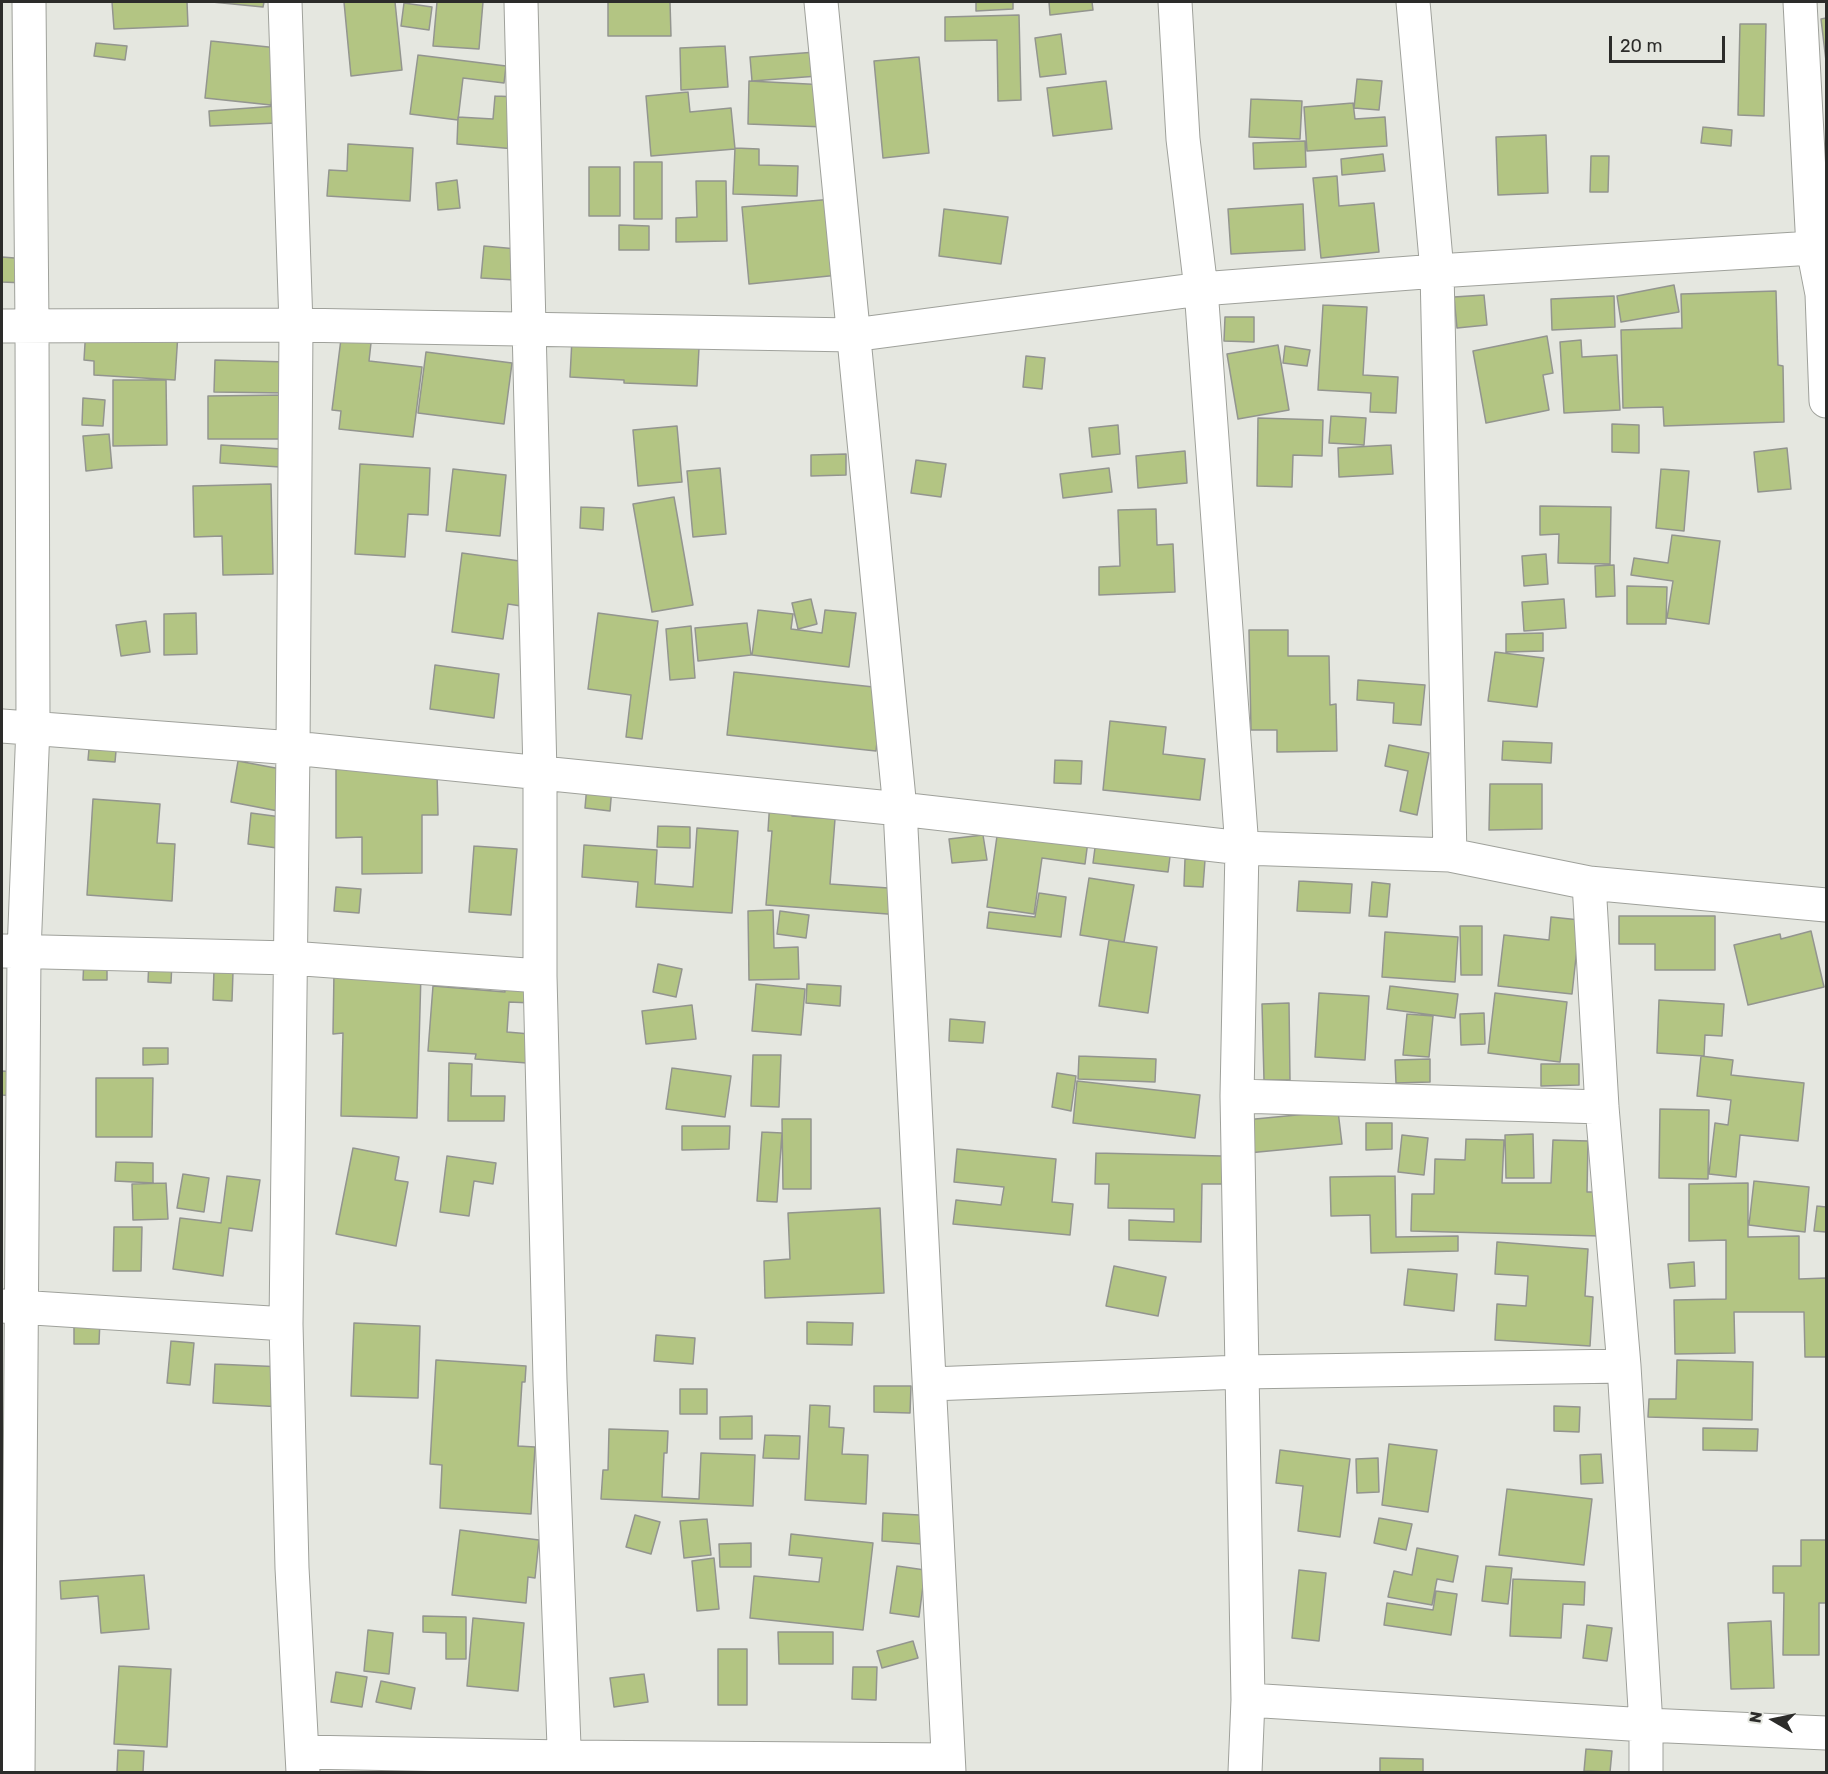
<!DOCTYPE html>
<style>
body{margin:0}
#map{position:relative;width:1828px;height:1774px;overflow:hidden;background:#e5e7e0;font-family:Rubik,sans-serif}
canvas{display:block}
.frame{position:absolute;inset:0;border:3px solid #2c2c2a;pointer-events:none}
.north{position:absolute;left:1744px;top:1690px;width:60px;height:60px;-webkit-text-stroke:4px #e5e7e0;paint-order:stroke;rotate:279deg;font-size:16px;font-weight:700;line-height:24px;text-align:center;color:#2c2c2a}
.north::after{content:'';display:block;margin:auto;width:21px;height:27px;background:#2c2c2a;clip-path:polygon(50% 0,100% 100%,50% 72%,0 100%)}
.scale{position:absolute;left:1609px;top:36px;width:116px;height:27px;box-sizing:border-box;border:3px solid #2c2c2a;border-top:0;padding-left:8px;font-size:18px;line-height:21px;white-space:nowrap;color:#2c2c2a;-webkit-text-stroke:4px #e5e7e0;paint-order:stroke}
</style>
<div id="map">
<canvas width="1828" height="1774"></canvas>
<div class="frame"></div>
<div class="north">N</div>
<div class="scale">20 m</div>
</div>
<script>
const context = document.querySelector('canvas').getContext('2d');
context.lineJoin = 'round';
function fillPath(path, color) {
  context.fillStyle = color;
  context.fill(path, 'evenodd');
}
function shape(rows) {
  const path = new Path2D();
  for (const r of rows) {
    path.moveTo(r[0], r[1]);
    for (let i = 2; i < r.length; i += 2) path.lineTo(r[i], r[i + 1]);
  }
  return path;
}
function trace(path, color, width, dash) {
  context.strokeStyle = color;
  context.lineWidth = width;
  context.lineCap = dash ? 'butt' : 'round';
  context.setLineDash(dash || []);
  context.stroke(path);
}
const building = shape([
 [112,2,187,2,188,26,114,29,112,2],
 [212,2,264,2,263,7,212,2],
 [344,2,395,2,402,70,351,76,344,2],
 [437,2,483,2,479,49,433,46,437,2],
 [608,2,670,2,671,36,608,36,608,2],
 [976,2,1013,2,1013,9,976,11,976,2],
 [1049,2,1092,2,1093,10,1050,15,1049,2],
 [404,3,432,7,429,30,401,26,404,3],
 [1019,15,1021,100,998,101,997,40,945,41,945,17,1019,15],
 [1826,18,1826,61,1821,19,1826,18],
 [1740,24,1766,24,1764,116,1738,115,1740,24],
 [1061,34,1066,74,1040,77,1035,38,1061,34],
 [211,41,278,48,271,105,205,98,211,41],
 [96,43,127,46,125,60,94,56,96,43],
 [725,46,728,87,681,90,680,48,725,46],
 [816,52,818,76,752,81,750,57,816,52],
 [418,55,506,66,504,83,463,78,458,120,410,114,418,55],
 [919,57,929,153,883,158,874,61,919,57],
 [1357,79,1382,81,1379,110,1354,108,1357,79],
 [749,81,827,85,825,127,748,124,749,81],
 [1106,81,1112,129,1053,136,1047,88,1106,81],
 [688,92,690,112,731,108,735,149,651,156,646,96,688,92],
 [495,96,520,97,515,149,457,144,458,117,493,119,495,96],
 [1251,99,1302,101,1300,139,1249,137,1251,99],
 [1353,103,1355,119,1385,117,1387,146,1307,151,1304,107,1353,103],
 [277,106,277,123,210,126,209,111,277,106],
 [1703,127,1732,130,1731,146,1701,143,1703,127],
 [1546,135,1548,193,1498,195,1496,137,1546,135],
 [1305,141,1306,167,1254,169,1253,143,1305,141],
 [348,144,413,148,410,201,327,196,329,170,347,171,348,144],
 [735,148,759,149,759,165,798,166,797,196,733,194,735,148],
 [1383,154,1385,171,1342,175,1341,159,1383,154],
 [1591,156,1609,156,1608,192,1590,192,1591,156],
 [634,162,662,162,662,219,634,219,634,162],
 [589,167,620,167,620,216,589,216,589,167],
 [1337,176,1339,206,1374,203,1379,252,1321,258,1313,178,1337,176],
 [457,180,460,208,438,210,436,183,457,180],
 [696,181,726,181,727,241,676,242,676,218,697,217,696,181],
 [833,199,839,275,749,284,742,207,833,199],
 [1303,204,1305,250,1231,254,1228,209,1303,204],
 [944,209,1008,217,1001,264,939,256,944,209],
 [619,225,649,226,649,250,619,250,619,225],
 [484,246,517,249,515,280,481,278,484,246],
 [2,257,27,259,25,283,2,282,2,257],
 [1674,285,1679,312,1621,322,1617,296,1674,285],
 [1776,291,1778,365,1783,366,1784,422,1664,426,1663,407,1623,408,1621,330,1682,328,1681,294,1776,291],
 [1484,295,1487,325,1457,328,1454,297,1484,295],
 [1614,296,1615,327,1552,330,1551,299,1614,296],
 [1323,305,1367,307,1363,375,1398,377,1396,413,1370,412,1371,393,1318,390,1323,305],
 [1225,317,1254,317,1254,342,1224,341,1225,317],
 [86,327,178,333,175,380,94,375,94,361,84,360,86,327],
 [700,329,697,386,624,383,624,380,570,377,572,339,700,329],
 [1547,336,1553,373,1543,375,1549,410,1486,423,1473,351,1547,336],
 [341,339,371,343,369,361,422,367,413,437,339,429,341,411,332,410,341,339],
 [1581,340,1582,357,1617,355,1620,410,1564,413,1560,342,1581,340],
 [1278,345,1289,410,1238,419,1227,354,1278,345],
 [1285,346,1310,350,1307,366,1283,363,1285,346],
 [426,352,512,363,504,424,418,413,426,352],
 [1026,356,1045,358,1042,389,1023,387,1026,356],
 [215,360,288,362,287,393,214,392,215,360],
 [113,380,166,380,167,445,113,446,113,380],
 [286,395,286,439,208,439,208,396,286,395],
 [83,398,105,400,103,426,82,425,83,398],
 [1331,416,1366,418,1364,445,1329,443,1331,416],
 [1258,418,1323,420,1322,456,1293,455,1292,487,1257,486,1258,418],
 [1612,424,1639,425,1639,453,1612,452,1612,424],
 [1118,425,1120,454,1092,457,1089,428,1118,425],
 [677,426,682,482,638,486,633,430,677,426],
 [109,434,112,468,86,471,83,436,109,434],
 [221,445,282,449,280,467,220,463,221,445],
 [1391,445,1393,474,1339,477,1338,448,1391,445],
 [1787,448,1791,489,1758,492,1754,452,1787,448],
 [1185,451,1187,483,1138,488,1136,456,1185,451],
 [846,454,846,475,811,476,811,455,846,454],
 [916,460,946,464,941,497,911,493,916,460],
 [360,464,430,468,428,515,408,514,405,557,355,554,360,464],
 [720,468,726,534,693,537,687,471,720,468],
 [1109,468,1112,492,1063,498,1060,474,1109,468],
 [453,469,506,475,500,536,446,531,453,469],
 [1661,469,1689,471,1684,531,1656,528,1661,469],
 [271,484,273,574,223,575,222,536,194,537,193,486,271,484],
 [674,497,693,605,652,612,633,504,674,497],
 [1540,506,1611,507,1610,564,1558,563,1559,534,1540,535,1540,506],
 [581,507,604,508,603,530,580,528,581,507],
 [1156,509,1157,545,1173,544,1175,592,1099,595,1099,567,1120,566,1118,510,1156,509],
 [1672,535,1720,541,1709,624,1667,618,1673,581,1631,575,1634,558,1668,563,1672,535],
 [462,553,527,562,521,606,508,604,503,639,452,632,462,553],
 [1546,554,1548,584,1524,586,1522,556,1546,554],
 [1614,565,1615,596,1596,597,1595,566,1614,565],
 [1627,586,1667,587,1666,624,1627,624,1627,586],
 [811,599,817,624,798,629,792,603,811,599],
 [1564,599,1566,628,1524,631,1522,602,1564,599],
 [758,610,793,614,791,629,822,633,825,610,856,613,849,667,752,655,758,610],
 [196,613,197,654,164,655,164,614,196,613],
 [598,613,658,621,642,739,626,737,631,695,588,689,598,613],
 [146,621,150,652,121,656,116,625,146,621],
 [747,623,751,655,698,661,695,628,747,623],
 [691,626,695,678,670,680,666,629,691,626],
 [1249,630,1288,630,1288,656,1329,656,1330,705,1336,704,1337,751,1277,752,1277,730,1251,730,1249,630],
 [1543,633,1543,651,1506,652,1506,634,1543,633],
 [1495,652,1544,658,1537,707,1488,701,1495,652],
 [435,665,499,674,494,718,430,709,435,665],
 [734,672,883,688,876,751,727,735,734,672],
 [1358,680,1425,685,1421,725,1393,723,1394,703,1357,700,1358,680],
 [1110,721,1166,727,1163,754,1205,759,1200,800,1103,790,1110,721],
 [90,738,117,740,115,762,88,760,90,738],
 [1503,741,1552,743,1551,763,1502,760,1503,741],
 [1389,745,1429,753,1417,815,1400,811,1408,771,1385,766,1389,745],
 [1055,760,1082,761,1081,784,1054,783,1055,760],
 [238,761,286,770,278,811,231,802,238,761],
 [336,767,437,772,438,815,422,815,422,873,362,874,362,837,336,838,336,767],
 [1490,784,1542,784,1542,829,1489,830,1490,784],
 [587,785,612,787,610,811,585,808,587,785],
 [93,799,160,804,157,843,175,844,172,901,87,895,93,799],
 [770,800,793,801,792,816,835,819,830,884,903,889,901,915,766,905,772,831,768,831,770,800],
 [251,813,281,817,277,848,248,844,251,813],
 [658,826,690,827,690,848,657,847,658,826],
 [697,828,738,831,732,913,636,907,638,882,582,877,584,845,657,850,655,884,693,887,697,828],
 [998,829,1088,841,1085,864,1042,858,1034,914,987,907,998,829],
 [983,835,987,860,952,863,949,839,983,835],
 [1096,840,1171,849,1168,872,1093,863,1096,840],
 [474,846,517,849,511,915,469,912,474,846],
 [1185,859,1205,860,1203,887,1184,886,1185,859],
 [1089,878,1134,885,1124,942,1080,935,1089,878],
 [1299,881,1352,884,1350,913,1297,911,1299,881],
 [1372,882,1390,884,1387,917,1369,916,1372,882],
 [336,887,361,889,359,913,334,911,336,887],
 [1039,893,1066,897,1061,937,987,928,989,912,1035,917,1039,893],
 [773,910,774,948,798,947,799,979,749,980,748,911,773,910],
 [780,911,809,915,806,938,777,934,780,911],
 [1619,916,1715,916,1715,970,1655,970,1655,944,1619,944,1619,916],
 [1551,917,1580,920,1572,994,1498,986,1504,935,1549,940,1551,917],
 [1460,926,1482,926,1482,975,1461,975,1460,926],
 [1811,931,1824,987,1748,1005,1734,945,1780,934,1781,939,1811,931],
 [1385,932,1458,937,1455,982,1382,977,1385,932],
 [1109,940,1157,947,1148,1013,1099,1006,1109,940],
 [84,959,107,959,107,980,83,980,84,959],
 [149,960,172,961,171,983,148,982,149,960],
 [658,964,682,969,676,997,653,992,658,964],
 [214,970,233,972,232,1001,213,1000,214,970],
 [334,971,421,973,417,1118,341,1116,343,1033,333,1034,334,971],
 [506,975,534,978,532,1003,509,1002,507,1032,530,1034,527,1063,475,1059,476,1054,428,1051,433,986,505,992,506,975],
 [756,984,805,989,801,1035,752,1031,756,984],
 [807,984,841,986,840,1006,806,1003,807,984],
 [1390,986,1458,994,1455,1018,1387,1009,1390,986],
 [1319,993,1369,996,1365,1060,1315,1057,1319,993],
 [1495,993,1567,1002,1560,1062,1488,1053,1495,993],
 [1659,1000,1724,1004,1722,1036,1705,1035,1704,1056,1657,1053,1659,1000],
 [1289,1003,1290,1080,1264,1080,1262,1004,1289,1003],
 [692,1005,696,1039,646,1044,642,1011,692,1005],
 [1484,1013,1485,1044,1461,1045,1460,1014,1484,1013],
 [1407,1014,1433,1016,1429,1057,1403,1055,1407,1014],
 [950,1019,985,1022,983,1043,949,1041,950,1019],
 [143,1048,168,1048,168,1064,143,1065,143,1048],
 [753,1055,781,1055,779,1107,751,1106,753,1055],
 [1079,1056,1156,1059,1155,1082,1078,1079,1079,1056],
 [1701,1056,1733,1060,1731,1075,1804,1083,1798,1141,1740,1135,1736,1177,1709,1174,1715,1123,1728,1125,1731,1100,1697,1096,1701,1056],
 [1430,1059,1430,1082,1396,1083,1395,1060,1430,1059],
 [449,1063,472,1064,471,1096,505,1096,504,1121,448,1121,449,1063],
 [1541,1064,1579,1064,1579,1085,1541,1086,1541,1064],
 [672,1068,731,1076,725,1117,666,1109,672,1068],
 [2,1071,17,1072,15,1096,2,1095,2,1071],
 [1057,1073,1076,1076,1071,1111,1052,1107,1057,1073],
 [96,1078,153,1078,152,1137,96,1137,96,1078],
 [1077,1081,1200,1095,1195,1138,1073,1123,1077,1081],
 [1660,1109,1709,1110,1708,1179,1659,1178,1660,1109],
 [1338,1111,1342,1144,1248,1153,1245,1120,1338,1111],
 [782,1119,811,1119,811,1189,783,1189,782,1119],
 [1366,1123,1392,1123,1392,1149,1366,1150,1366,1123],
 [682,1126,730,1126,729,1149,682,1150,682,1126],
 [762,1132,782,1133,777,1202,757,1201,762,1132],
 [1533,1134,1534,1178,1506,1178,1505,1135,1533,1134],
 [1402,1135,1428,1138,1424,1175,1398,1172,1402,1135],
 [1466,1139,1504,1140,1502,1183,1551,1183,1553,1140,1588,1141,1587,1192,1602,1192,1600,1236,1411,1231,1412,1194,1434,1194,1435,1159,1465,1160,1466,1139],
 [353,1148,399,1157,395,1180,408,1182,396,1246,336,1234,353,1148],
 [957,1149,1056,1159,1052,1202,1073,1204,1070,1235,953,1224,956,1200,1001,1205,1004,1187,954,1182,957,1149],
 [1096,1153,1222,1156,1222,1184,1202,1184,1201,1242,1129,1240,1129,1220,1174,1222,1174,1209,1108,1208,1109,1184,1095,1184,1096,1153],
 [447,1156,496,1163,493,1184,474,1181,469,1216,440,1212,447,1156],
 [116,1162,153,1163,153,1183,115,1181,116,1162],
 [183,1174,209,1178,204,1212,177,1208,183,1174],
 [227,1176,260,1180,252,1231,229,1228,223,1276,173,1269,180,1218,221,1223,227,1176],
 [1395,1176,1396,1237,1458,1236,1458,1251,1371,1253,1370,1215,1331,1216,1330,1177,1395,1176],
 [1754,1181,1809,1187,1805,1232,1749,1225,1754,1181],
 [166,1183,168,1219,133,1220,132,1184,166,1183],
 [1748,1183,1748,1237,1799,1236,1799,1279,1826,1278,1826,1357,1805,1357,1804,1312,1734,1312,1735,1353,1675,1354,1674,1300,1726,1299,1726,1240,1689,1241,1689,1184,1748,1183],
 [1817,1206,1826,1207,1826,1232,1814,1231,1817,1206],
 [880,1208,884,1293,765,1298,764,1261,790,1259,788,1213,880,1208],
 [114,1227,142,1227,141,1271,113,1271,114,1227],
 [1497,1242,1588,1249,1585,1296,1593,1297,1590,1346,1495,1340,1497,1304,1526,1306,1528,1276,1495,1274,1497,1242],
 [1694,1262,1695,1286,1670,1288,1668,1264,1694,1262],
 [1114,1266,1166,1277,1158,1316,1106,1306,1114,1266],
 [1408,1269,1457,1274,1454,1311,1404,1305,1408,1269],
 [100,1319,99,1344,74,1344,74,1320,100,1319],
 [807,1322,853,1323,852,1345,807,1344,807,1322],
 [354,1323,420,1326,418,1398,351,1396,354,1323],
 [656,1335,695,1338,693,1364,654,1361,656,1335],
 [171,1341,194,1343,190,1385,167,1383,171,1341],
 [436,1360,526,1366,525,1382,522,1382,518,1446,535,1447,531,1514,440,1508,442,1465,430,1464,436,1360],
 [1677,1360,1753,1362,1752,1420,1648,1417,1649,1399,1676,1399,1677,1360],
 [215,1364,284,1367,282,1407,213,1403,215,1364],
 [874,1386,911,1386,910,1413,874,1412,874,1386],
 [680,1389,707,1389,707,1414,680,1414,680,1389],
 [810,1405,830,1406,829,1427,844,1428,842,1454,868,1455,866,1504,805,1500,810,1405],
 [1554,1406,1580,1407,1579,1432,1554,1431,1554,1406],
 [752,1416,752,1439,720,1439,720,1417,752,1416],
 [1703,1428,1758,1429,1757,1451,1703,1450,1703,1428],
 [609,1429,668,1431,667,1453,664,1453,662,1497,699,1499,701,1453,755,1455,753,1506,601,1499,603,1470,608,1470,609,1429],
 [765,1435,800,1436,799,1459,763,1458,765,1435],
 [1389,1444,1437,1450,1428,1512,1382,1505,1389,1444],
 [1280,1450,1350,1459,1340,1537,1298,1531,1303,1486,1276,1483,1280,1450],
 [1601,1454,1603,1483,1581,1484,1580,1455,1601,1454],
 [1378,1458,1379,1492,1357,1493,1356,1459,1378,1458],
 [1507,1489,1592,1499,1584,1565,1499,1555,1507,1489],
 [883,1513,937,1516,935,1545,882,1541,883,1513],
 [635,1515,660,1522,651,1554,626,1547,635,1515],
 [1379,1518,1412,1524,1406,1550,1374,1543,1379,1518],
 [707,1519,711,1555,684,1558,680,1521,707,1519],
 [460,1530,539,1540,535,1578,528,1577,526,1603,452,1595,460,1530],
 [791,1534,873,1543,863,1630,750,1618,754,1576,819,1582,822,1558,789,1555,791,1534],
 [1801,1540,1826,1540,1826,1603,1819,1603,1819,1655,1783,1655,1784,1593,1773,1593,1773,1566,1801,1566,1801,1540],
 [751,1543,751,1567,720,1567,719,1544,751,1543],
 [1417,1548,1458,1556,1453,1582,1437,1579,1432,1605,1388,1597,1394,1571,1412,1575,1417,1548],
 [714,1558,719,1609,697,1611,692,1561,714,1558],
 [897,1566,925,1570,919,1617,890,1613,897,1566],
 [1486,1566,1512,1568,1508,1604,1482,1601,1486,1566],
 [1299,1570,1326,1573,1319,1641,1292,1638,1299,1570],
 [144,1575,149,1629,101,1633,98,1596,61,1599,60,1581,144,1575],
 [1513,1579,1585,1582,1584,1605,1563,1604,1561,1638,1510,1636,1513,1579],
 [1436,1591,1457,1594,1451,1635,1384,1625,1387,1603,1433,1610,1436,1591],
 [423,1616,466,1617,466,1659,446,1659,446,1633,423,1632,423,1616],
 [473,1618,524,1623,518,1691,467,1686,473,1618],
 [1771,1621,1774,1688,1731,1689,1728,1623,1771,1621],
 [1587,1625,1612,1628,1607,1661,1583,1658,1587,1625],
 [368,1630,393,1633,389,1674,364,1671,368,1630],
 [778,1632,833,1632,833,1664,779,1664,778,1632],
 [913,1641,918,1658,882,1668,877,1651,913,1641],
 [718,1649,747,1649,747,1705,718,1705,718,1649],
 [119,1666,171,1669,167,1747,114,1744,119,1666],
 [853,1667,877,1667,876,1700,852,1699,853,1667],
 [336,1672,367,1677,362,1707,331,1702,336,1672],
 [644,1674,648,1702,614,1707,610,1678,644,1674],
 [381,1681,415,1688,411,1709,376,1702,381,1681],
 [1586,1749,1612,1751,1610,1772,1584,1771,1586,1749],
 [118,1750,144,1751,143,1772,117,1772,118,1750],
 [1380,1758,1423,1759,1423,1772,1380,1772,1380,1758]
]);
const minor = shape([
 [285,2,296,325,293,748,286,1324,292,1568,303,1772],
 [521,2,540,773,540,976,550,1380,565,1772],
 [821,2,900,809,949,1772],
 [1175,2,1183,139,1201,289,1242,848,1237,1096,1248,1700,1245,1772],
 [1413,2,1437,271,1450,855],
 [1800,2,1813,248,1822,294,1826,401],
 [2,326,296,325,853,335,1201,289,1437,271,1813,248],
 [2,726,293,748,900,809,1242,848,1450,855,1589,883,1826,905],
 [1589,883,1602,1107,1624,1366,1646,1725,1646,1772],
 [3,951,290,958,540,976],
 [1237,1096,1602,1107],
 [2,1306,286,1324],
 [931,1384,1242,1372,1624,1366],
 [1248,1700,1646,1725,1826,1733],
 [303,1752,564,1757,948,1760],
 [18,1772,24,952,33,727,32,326,29,2]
]);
fillPath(building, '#b3c583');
trace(building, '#93958f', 1.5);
trace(minor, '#9fa19b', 35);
trace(minor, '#fff', 33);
</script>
